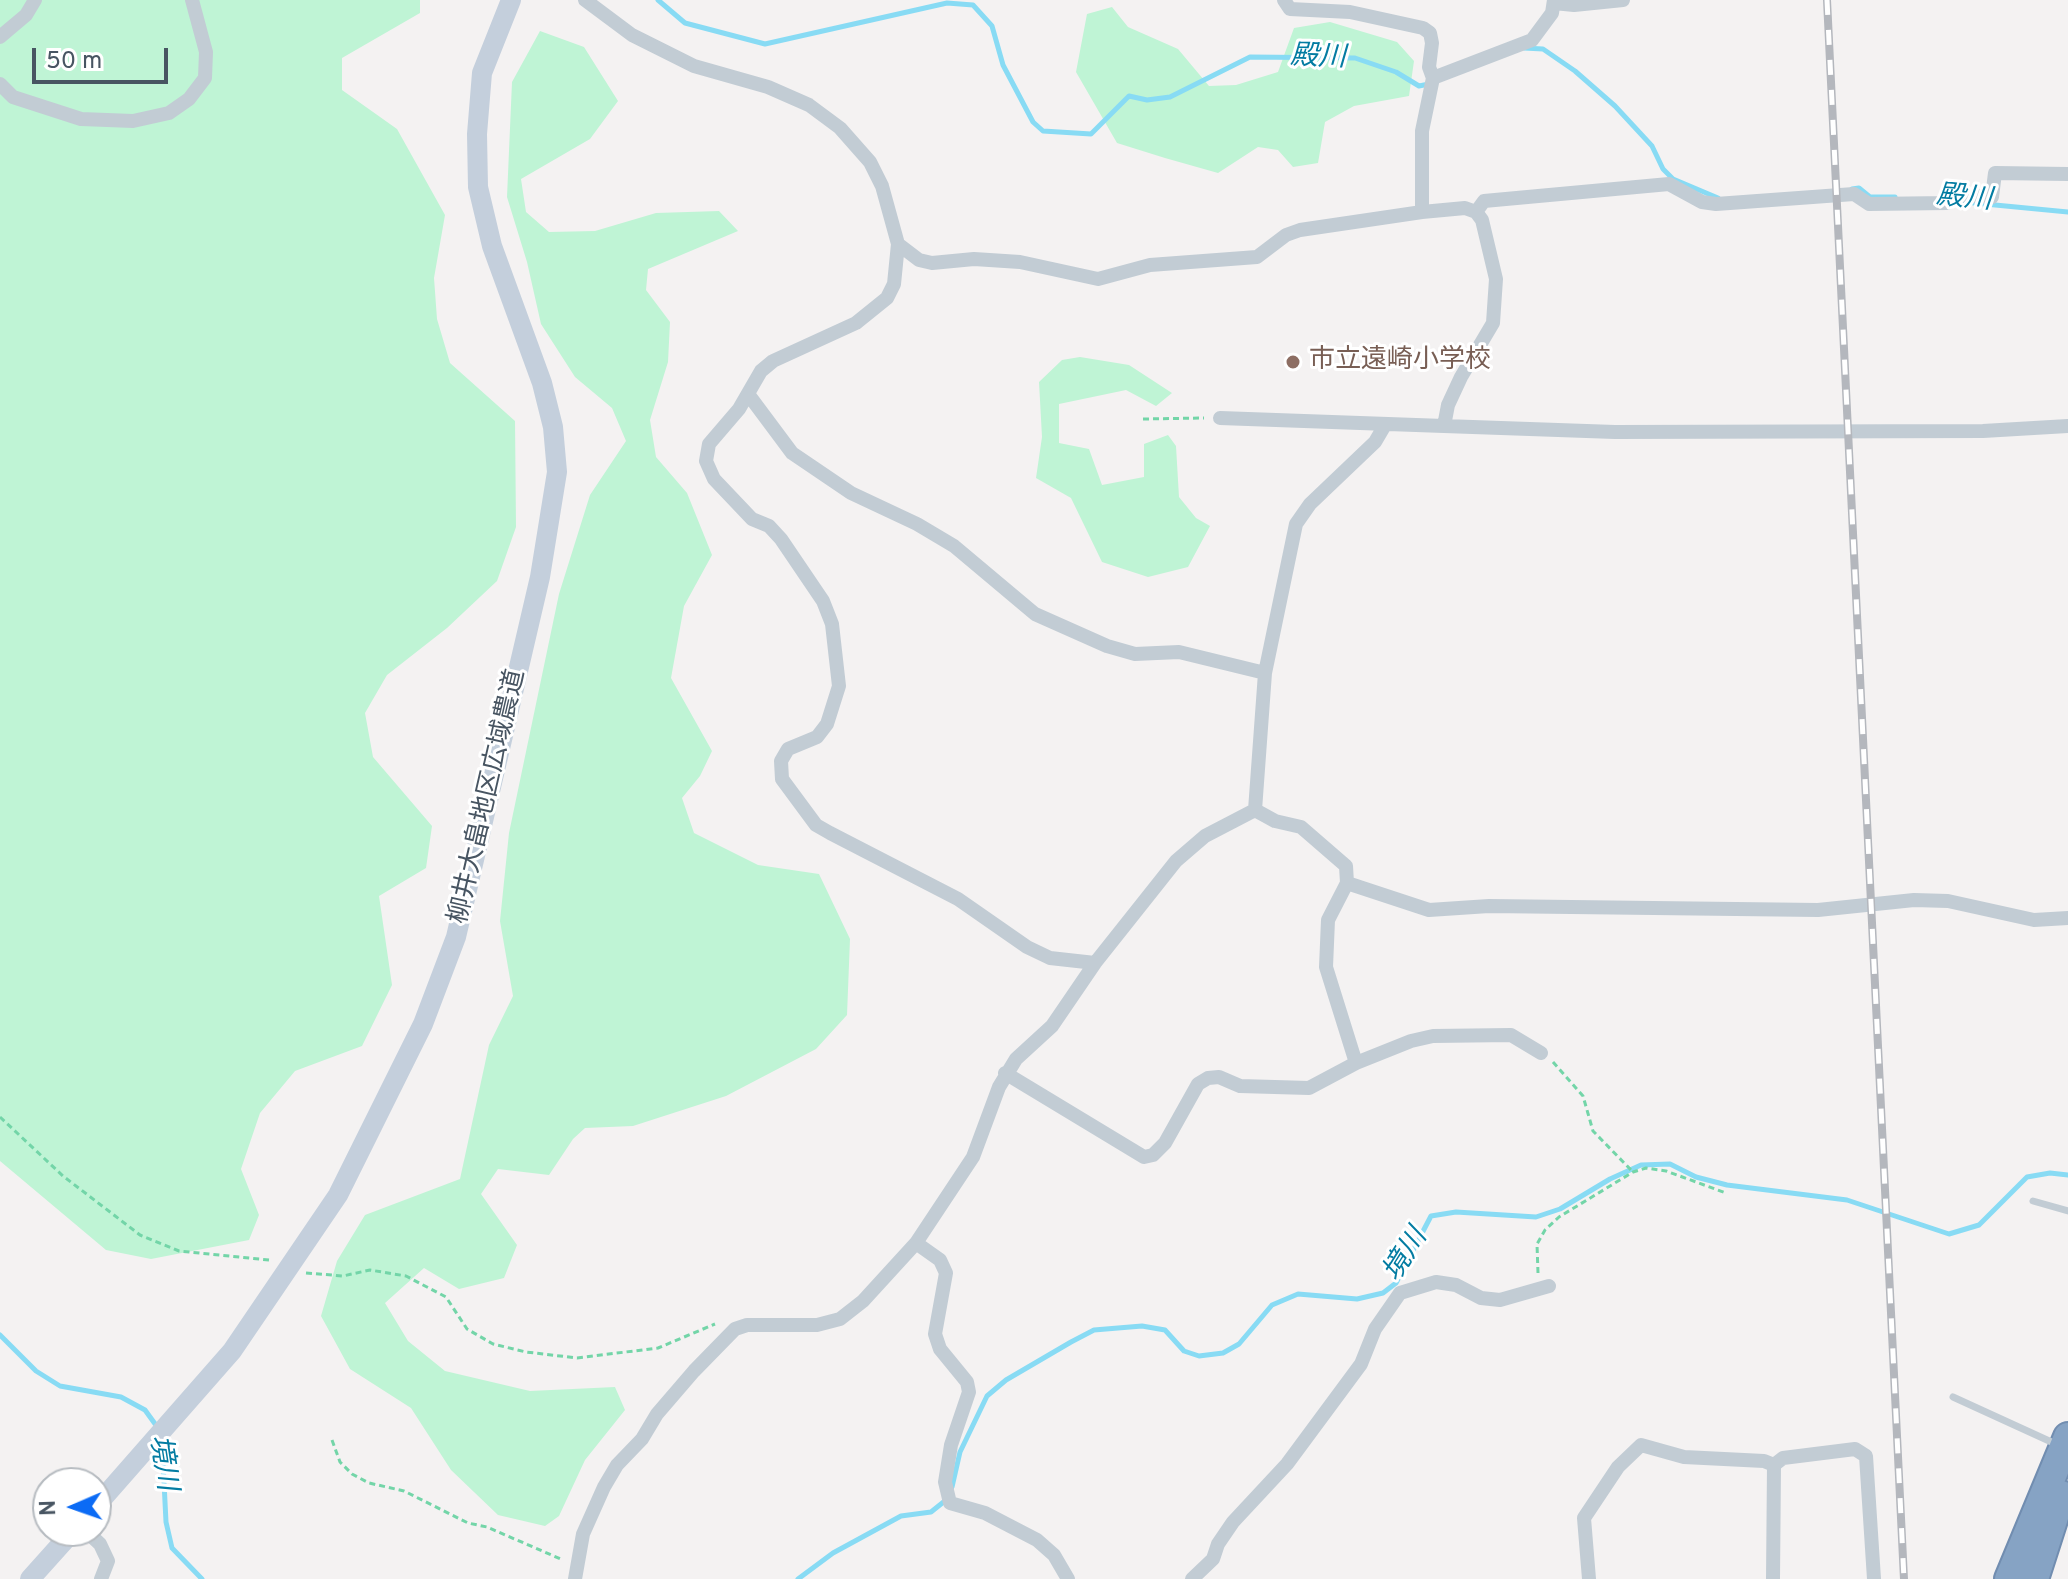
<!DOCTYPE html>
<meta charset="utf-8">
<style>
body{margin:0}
#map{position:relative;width:2068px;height:1579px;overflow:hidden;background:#f4f2f2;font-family:Overpass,sans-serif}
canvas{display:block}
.north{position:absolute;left:32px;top:1467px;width:80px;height:80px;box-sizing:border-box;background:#fff;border:2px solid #b6bbc0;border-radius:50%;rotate:268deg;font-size:22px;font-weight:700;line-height:32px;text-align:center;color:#485562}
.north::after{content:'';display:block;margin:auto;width:28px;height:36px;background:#0b6bf5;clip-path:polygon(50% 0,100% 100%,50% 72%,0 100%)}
.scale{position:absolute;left:32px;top:48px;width:136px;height:36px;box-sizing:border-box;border:4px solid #485562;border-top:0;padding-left:10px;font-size:24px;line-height:28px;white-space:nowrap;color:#485562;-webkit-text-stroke:6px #fff;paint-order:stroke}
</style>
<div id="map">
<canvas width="2068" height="1579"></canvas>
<div class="north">N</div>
<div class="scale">50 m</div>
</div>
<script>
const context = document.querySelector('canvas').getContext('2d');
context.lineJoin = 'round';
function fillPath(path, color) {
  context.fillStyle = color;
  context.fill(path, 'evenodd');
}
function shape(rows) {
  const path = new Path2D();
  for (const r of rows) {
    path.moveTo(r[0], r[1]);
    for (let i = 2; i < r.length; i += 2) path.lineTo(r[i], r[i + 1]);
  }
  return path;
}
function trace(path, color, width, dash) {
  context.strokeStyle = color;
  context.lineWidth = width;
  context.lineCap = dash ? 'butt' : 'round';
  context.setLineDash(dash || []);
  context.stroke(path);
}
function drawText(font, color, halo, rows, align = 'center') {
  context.font = font + ' Overpass,"Noto Sans JP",sans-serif';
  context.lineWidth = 6;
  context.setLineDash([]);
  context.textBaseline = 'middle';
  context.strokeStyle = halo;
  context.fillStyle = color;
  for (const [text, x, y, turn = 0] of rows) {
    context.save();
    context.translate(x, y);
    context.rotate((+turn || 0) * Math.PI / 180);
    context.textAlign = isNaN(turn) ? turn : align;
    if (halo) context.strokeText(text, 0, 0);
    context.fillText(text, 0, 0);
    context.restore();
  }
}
const green = shape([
 [0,0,420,0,420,13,342,58,342,90,397,129,445,215,434,278,437,319,450,363,515,421,516,527,497,581,447,628,387,675,365,713,373,757,432,826,426,868,379,896,392,985,362,1046,295,1071,260,1113,241,1169,259,1215,249,1240,151,1259,106,1250,0,1161],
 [1112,7,1128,27,1178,49,1209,86,1236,85,1278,72,1294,28,1330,22,1397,42,1414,61,1409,96,1354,106,1325,122,1318,163,1293,167,1278,150,1258,147,1218,173,1165,158,1117,143,1076,72,1087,14],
 [540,31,584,47,618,101,590,139,521,179,526,212,549,232,595,231,656,213,719,211,738,231,648,269,646,290,670,322,668,362,650,420,656,457,687,493,712,555,684,606,671,678,712,751,700,776,682,798,694,833,758,865,819,874,850,939,847,1015,816,1049,726,1096,633,1126,585,1128,573,1139,549,1175,498,1169,481,1194,517,1245,504,1278,459,1289,424,1268,385,1303,408,1341,445,1371,530,1391,615,1387,625,1410,585,1460,559,1516,545,1526,498,1515,451,1470,411,1408,350,1369,321,1316,337,1261,365,1215,460,1179,489,1045,513,996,500,921,509,833,559,594,590,495,626,441,612,408,575,377,541,324,527,262,507,197,512,82],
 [1080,357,1129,365,1172,393,1156,406,1126,390,1059,404,1059,443,1089,449,1102,485,1144,477,1144,444,1168,435,1176,446,1179,497,1196,518,1210,526,1188,567,1148,577,1102,562,1071,498,1036,478,1042,437,1039,382,1062,360]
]);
const stream = shape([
 [658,0,685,23,765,44,947,3,973,5,992,26,1003,65,1033,122,1043,131,1091,134,1129,96,1147,100,1170,97,1250,57,1355,58,1396,72,1419,86,1429,84],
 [1524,48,1543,49,1575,71,1615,106,1652,146,1663,169,1673,179,1718,198],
 [1852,189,1859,188,1870,197,1895,197],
 [1964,202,2068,212],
 [0,1335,36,1371,60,1386,121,1397,145,1410,158,1428],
 [162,1442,166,1522,172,1548,202,1579],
 [952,1487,960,1452,987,1396,1006,1380,1071,1342,1094,1330,1142,1326,1165,1330,1184,1351,1199,1356,1223,1353,1239,1344,1272,1305,1298,1294,1357,1299,1383,1293,1396,1283,1431,1216,1456,1212,1536,1217,1560,1209,1610,1179,1641,1165,1670,1164,1696,1177,1727,1185,1847,1200,1949,1234,1979,1225,2027,1177,2050,1173,2068,1175],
 [798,1579,833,1553,901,1516,931,1512,946,1500]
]);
const path = shape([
 [1143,419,1204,418],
 [1553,1062,1583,1096,1593,1131,1633,1172],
 [0,1117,63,1176,140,1235,179,1251,269,1260],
 [306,1273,343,1276,370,1270,406,1276,446,1297,467,1329,493,1344,526,1352,577,1358,658,1348,715,1324],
 [1538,1273,1537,1244,1545,1230,1559,1217,1633,1172,1646,1168,1666,1171,1726,1193],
 [332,1440,340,1462,352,1474,369,1483,404,1491,468,1523,487,1527,563,1560]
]);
const lane = shape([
 [2033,1201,2068,1211],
 [1953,1397,2058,1445]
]);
const street = shape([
 [585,0,632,35,694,66,768,87,809,105,840,128,870,162,882,186,898,244,919,260,932,263,974,259,1020,262,1098,279,1150,265,1257,257,1286,235,1300,230,1422,212,1465,208,1476,212,1482,220,1496,279,1493,323,1461,377,1448,405,1444,426,1220,418],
 [1284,0,1290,9,1350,12,1423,28,1430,33,1432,43,1429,67,1433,78],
 [1554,3,1574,5,1623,0],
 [0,37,26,15,35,0],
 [0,84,13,97,81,119,133,121,169,113,189,99,205,78,206,52,192,0],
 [1422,212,1422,131,1433,78,1532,40,1552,13,1554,0],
 [1476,212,1484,201,1669,184,1702,202,1716,204,1854,194,1869,204,1947,203,1963,195,1992,197,1995,173,2068,174],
 [898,244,894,284,887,298,856,323,773,361,761,371,739,409,709,444,706,461,714,479,752,519,769,526,781,539,823,601,832,624,839,686,827,724,817,737,788,749,781,761,782,779,816,825,830,833,958,899,1027,947,1050,958,1095,963],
 [748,394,792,453,851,493,917,524,954,546,1035,614,1107,646,1135,654,1179,652,1265,673],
 [1444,426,1615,432,1983,431,2068,426],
 [1255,810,1275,821,1301,827,1346,866,1347,883,1328,920,1326,967,1356,1063],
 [1347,883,1429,910,1489,906,1818,910,1914,900,1948,901,2034,920,2068,918],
 [1005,1073,1144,1157,1153,1155,1165,1143,1198,1084,1208,1078,1219,1077,1240,1086,1309,1088,1356,1063,1411,1041,1433,1036,1511,1035,1541,1053],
 [916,1243,940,1260,946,1273,935,1334,940,1349,967,1382,969,1392,951,1445,945,1482,950,1503,985,1513,1037,1540,1054,1555,1068,1579],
 [86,1531,100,1544,108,1561,101,1579],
 [575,1579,583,1534,604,1487,617,1465,642,1439,657,1414,694,1371,735,1329,747,1325,817,1325,840,1319,863,1301,916,1243,973,1157,999,1087,1016,1059,1052,1026,1095,963,1176,861,1205,836,1255,810,1265,673,1296,524,1310,504,1375,442,1385,425],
 [1192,1579,1213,1559,1218,1544,1233,1522,1287,1464,1361,1364,1375,1329,1400,1293,1436,1282,1456,1285,1481,1298,1500,1300,1549,1286],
 [1589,1579,1584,1518,1618,1467,1641,1445,1684,1457,1764,1461,1774,1465],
 [1773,1579,1774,1465,1783,1458,1855,1449,1866,1456,1874,1579]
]);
const secondary = shape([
 [96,1506,232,1351,338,1195,423,1024,456,937,540,577,557,472,553,427,542,383,492,246,478,187,477,134,482,73,511,0],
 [30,1579,73,1531]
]);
const highway = shape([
 [2009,1579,2068,1437],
 [2034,1579,2061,1495]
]);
const rail = shape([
 [1827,0,1904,1579]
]);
const markers = [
 [1293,362,8,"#8d6e63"]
];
const educationNames = [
 ["市立遠崎小学校",1309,362]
];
const streetNames = [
 ["柳井大畠地区広域農道",489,797,-77]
];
const waterNames = [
 ["殿川",1318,59,2],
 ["殿川",1964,200,5],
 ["境川",1407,1256,-58],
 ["境川",161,1463,81]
];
fillPath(green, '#bff4d5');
trace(stream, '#88dbf4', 5);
trace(highway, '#718db0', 32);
trace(path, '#73d5a8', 3, [6, 4]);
trace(lane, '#c2ccd4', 7);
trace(street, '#c2ccd4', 14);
trace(secondary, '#c4cfdc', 20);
trace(highway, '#86a3c4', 28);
trace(rail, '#b4b7bd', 8);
trace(rail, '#fff', 5, [15]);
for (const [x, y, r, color] of markers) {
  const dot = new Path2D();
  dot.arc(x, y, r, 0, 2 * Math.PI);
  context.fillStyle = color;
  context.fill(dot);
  trace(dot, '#fff', 3);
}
drawText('26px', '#785e54', '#fff', educationNames, 'left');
drawText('26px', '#485562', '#fff', streetNames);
drawText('italic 28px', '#037ca2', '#fff', waterNames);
</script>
